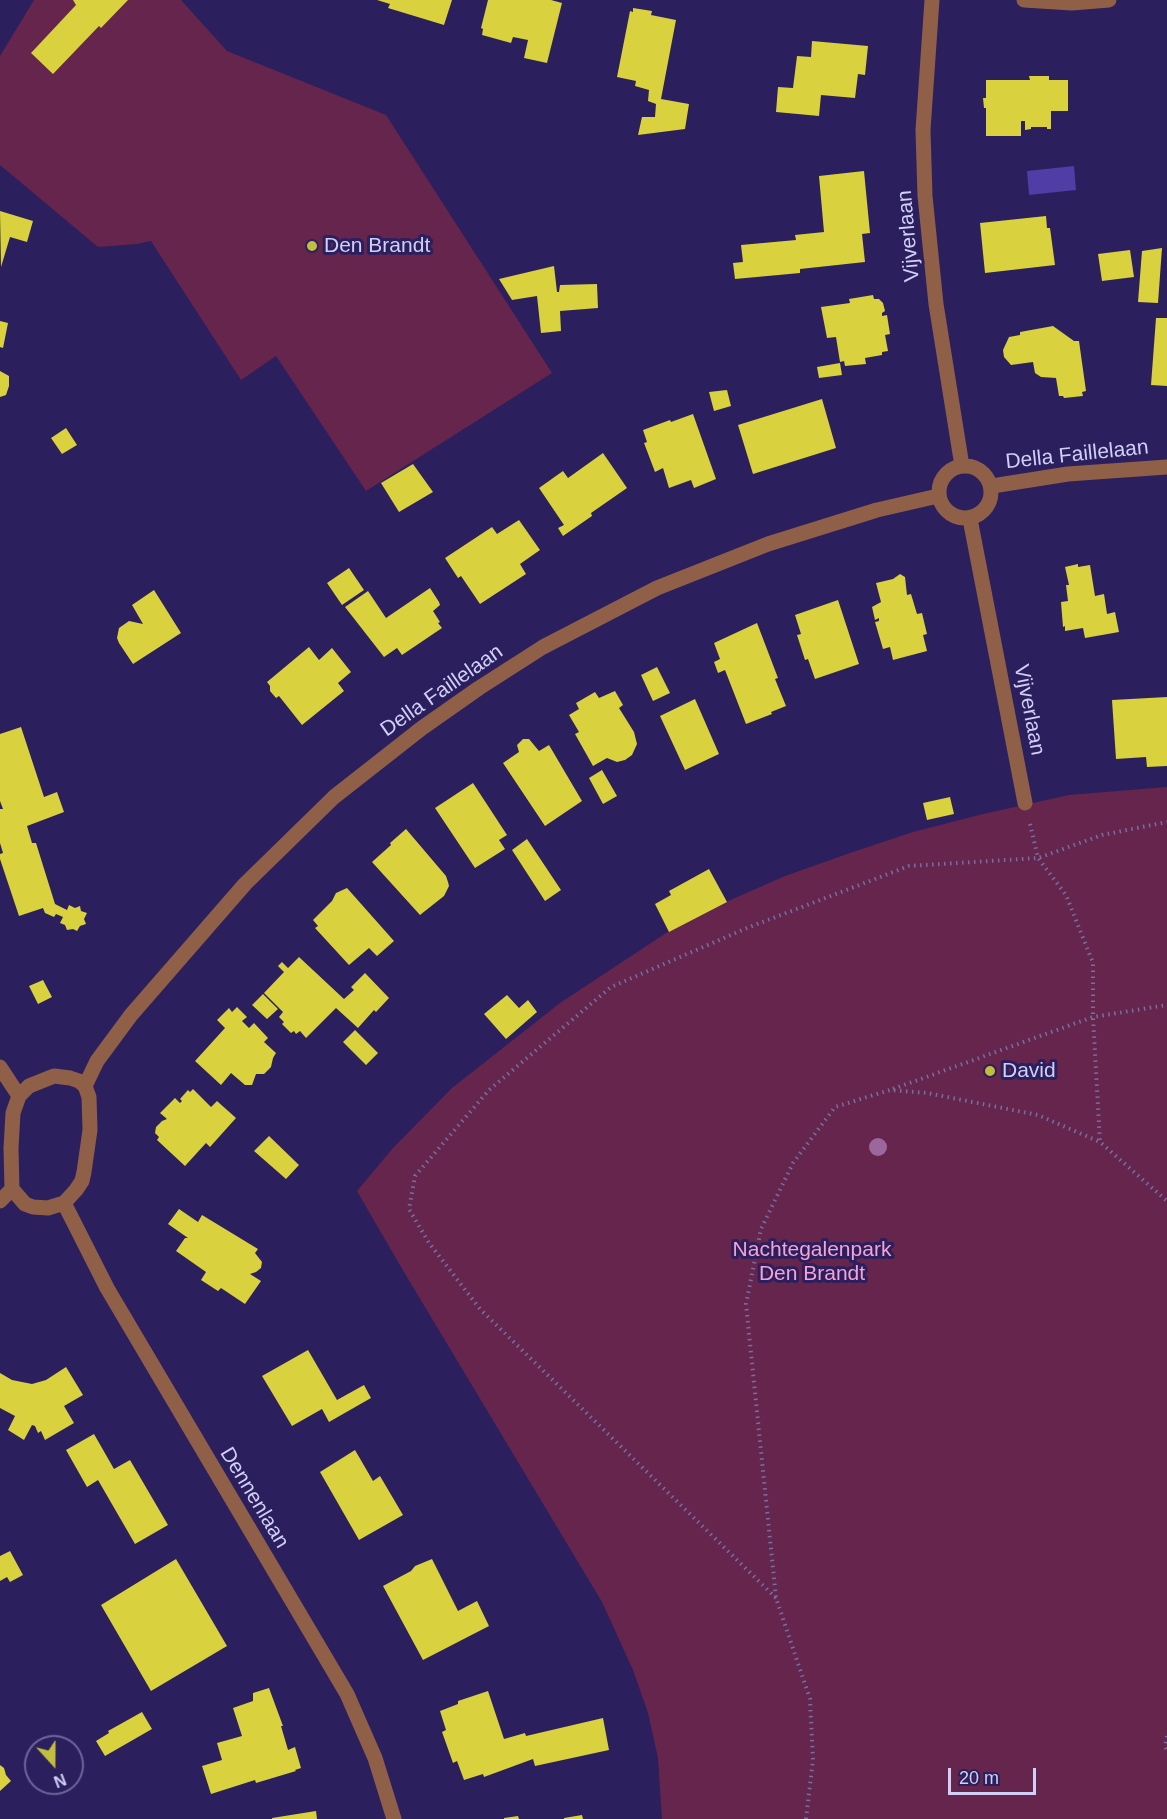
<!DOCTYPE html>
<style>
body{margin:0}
#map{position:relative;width:1167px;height:1819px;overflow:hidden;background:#2b1f5e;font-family:Helvetica,sans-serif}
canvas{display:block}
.north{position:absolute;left:24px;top:1735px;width:60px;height:60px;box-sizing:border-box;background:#2b1f5e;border:2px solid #6d659a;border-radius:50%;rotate:159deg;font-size:16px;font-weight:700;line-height:24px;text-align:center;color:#d0cff5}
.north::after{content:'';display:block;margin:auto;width:21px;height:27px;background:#c3bd3e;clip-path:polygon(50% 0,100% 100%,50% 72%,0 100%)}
.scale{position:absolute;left:948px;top:1768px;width:88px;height:27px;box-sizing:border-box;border:3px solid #d0cff5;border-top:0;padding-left:8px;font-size:18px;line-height:21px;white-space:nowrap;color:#d0cff5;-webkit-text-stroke:4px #2b1f5e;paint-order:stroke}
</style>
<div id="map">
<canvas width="1167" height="1819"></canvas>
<div class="north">N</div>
<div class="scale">20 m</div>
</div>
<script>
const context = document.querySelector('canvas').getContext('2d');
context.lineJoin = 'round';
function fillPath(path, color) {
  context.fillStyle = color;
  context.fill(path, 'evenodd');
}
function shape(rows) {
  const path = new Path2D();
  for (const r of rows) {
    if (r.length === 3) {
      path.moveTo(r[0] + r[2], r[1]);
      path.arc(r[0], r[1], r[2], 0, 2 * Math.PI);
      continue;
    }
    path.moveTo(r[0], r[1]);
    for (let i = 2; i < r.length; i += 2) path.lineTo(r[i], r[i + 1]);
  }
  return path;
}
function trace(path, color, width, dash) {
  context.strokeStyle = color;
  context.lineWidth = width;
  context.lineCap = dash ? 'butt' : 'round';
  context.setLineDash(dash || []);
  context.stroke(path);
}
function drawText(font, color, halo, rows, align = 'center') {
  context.font = font + ' Helvetica,sans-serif';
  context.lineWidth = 6;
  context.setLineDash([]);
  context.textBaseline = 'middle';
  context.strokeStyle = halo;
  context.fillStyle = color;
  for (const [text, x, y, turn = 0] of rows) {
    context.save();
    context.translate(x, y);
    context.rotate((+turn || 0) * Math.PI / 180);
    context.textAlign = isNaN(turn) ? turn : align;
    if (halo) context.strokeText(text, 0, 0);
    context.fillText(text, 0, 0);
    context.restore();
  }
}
const green = shape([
 [34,0,181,0,227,51,386,115,552,373,366,491,276,356,241,380,151,241,137,244,98,247,0,165,0,56],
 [1167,787,1167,1819,662,1819,658,1758,648,1713,633,1670,602,1602,401,1267,357,1191,393,1148,452,1088,560,1003,666,933,726,902,785,876,850,853,913,832,983,814,1069,795]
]);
const water = shape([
 [1074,166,1076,190,1029,195,1027,171]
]);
const building = shape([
 [73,0,128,0,101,28,99,26,53,74,31,53,76,5],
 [377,0,452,0,444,25,388,8,390,4],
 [488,0,551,0,562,3,547,63,524,58,528,40,513,37,511,43,482,35,483,29,481,28],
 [633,8,652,11,651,15,676,20,661,99,689,104,685,129,638,135,642,117,655,117,656,104,648,101,649,90,635,86,636,81,617,77,630,11,633,12],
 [812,41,868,46,865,75,858,74,855,98,821,95,819,116,776,112,778,87,793,88,797,56,811,57],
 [1029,76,1049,76,1049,80,1068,80,1068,111,1051,111,1051,129,1047,129,1047,127,1031,127,1031,129,1025,130,1025,121,1021,121,1021,136,986,136,986,108,984,108,983,98,986,98,986,80,1030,80],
 [864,171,870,233,862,234,865,262,800,269,800,273,735,279,733,263,743,262,741,245,796,240,795,235,824,232,819,176],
 [0,211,33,221,27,242,10,237,1,267],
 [1046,216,1047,228,1050,228,1055,265,985,273,980,223],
 [1162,248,1158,303,1138,302,1142,251],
 [1130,250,1134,277,1102,281,1098,254],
 [554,266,557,292,559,292,560,285,597,284,598,308,560,311,561,331,541,333,537,296,512,300,499,279],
 [873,295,874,299,879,299,883,303,885,311,882,313,882,316,887,315,890,334,885,335,888,351,882,352,882,355,865,358,866,364,845,366,844,361,840,362,836,337,827,338,821,307,850,303,849,299],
 [1156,318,1167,318,1167,386,1151,385],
 [0,321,8,323,3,348,0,347],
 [1053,326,1074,341,1079,341,1086,391,1082,392,1083,396,1064,398,1063,396,1059,396,1056,378,1041,377,1035,373,1033,362,1011,365,1004,357,1003,350,1009,337,1020,335,1020,332],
 [840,363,842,375,819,378,817,367],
 [0,371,9,376,9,386,6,395,0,397],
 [727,390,731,406,714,411,709,392],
 [822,399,836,448,753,474,738,425],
 [693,414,716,479,694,488,691,480,669,488,663,468,655,472,644,443,647,442,643,430,670,420,671,422],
 [66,428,77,445,62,454,51,438],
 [603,453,627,488,591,513,592,516,563,536,558,528,564,525,539,488,563,471,568,478],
 [413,464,433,492,399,512,381,483],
 [519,520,540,550,520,564,526,574,480,604,461,576,458,578,445,558,492,527,497,534],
 [1078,564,1078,567,1090,565,1095,596,1104,594,1107,614,1115,612,1119,632,1085,638,1083,628,1065,631,1065,626,1063,627,1061,602,1068,601,1066,585,1069,585,1065,567],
 [349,568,364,590,342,605,327,583],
 [900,574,905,577,907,595,911,594,917,614,922,613,927,634,923,635,927,651,893,660,890,647,883,649,875,622,879,621,879,618,875,620,872,607,881,602,876,583,893,579],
 [430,588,439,602,440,605,433,611,440,622,438,623,442,628,402,655,397,648,384,657,345,607,368,591,386,618],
 [154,590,181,633,133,664,119,643,117,638,119,628,129,621,143,624,132,605],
 [838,600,859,664,815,679,808,659,805,660,797,635,801,634,795,615],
 [757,623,778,678,775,679,786,706,771,712,772,714,746,724,725,670,718,673,714,662,720,659,714,643],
 [309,647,319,660,332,648,351,672,338,683,344,691,302,725,279,696,276,698,270,691,270,686,267,682],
 [657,667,670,693,653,701,641,675],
 [615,691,623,705,619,708,634,732,637,744,632,755,625,760,617,762,607,758,593,766,575,734,579,732,569,715,579,709,576,703,595,692,599,698],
 [1167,697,1167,766,1147,767,1146,757,1116,759,1112,700],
 [695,699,719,754,685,770,660,716],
 [21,727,44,797,57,792,64,812,27,826,32,843,36,843,55,904,67,910,69,905,75,908,80,906,81,911,87,913,84,919,86,924,80,926,77,931,73,929,67,930,65,925,60,923,63,917,56,914,54,917,45,913,43,908,19,916,0,859,0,854,3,853,0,843,0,809,3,809,0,801,0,734],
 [523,739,529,739,539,751,549,745,582,801,545,826,503,763,519,752,517,745],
 [602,770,617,796,603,804,589,778],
 [473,783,507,835,499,840,505,849,475,868,435,808],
 [950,797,954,814,927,820,923,803],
 [406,829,446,876,448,882,449,886,444,896,420,915,372,862,391,845,390,843],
 [527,839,561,890,545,901,512,850],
 [709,869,727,902,669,932,655,904,671,895,669,891],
 [347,888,394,941,377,956,369,948,349,965,315,928,318,926,313,920,332,901,336,893],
 [299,957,344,999,354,990,351,987,365,973,389,998,376,1012,374,1010,358,1028,336,1008,306,1038,300,1031,296,1034,294,1031,291,1033,282,1024,284,1022,279,1017,283,1012,264,993,284,972,278,966,282,962,288,968],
 [43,980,52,997,38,1004,29,986],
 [263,994,278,1009,267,1019,252,1005],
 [507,995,519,1008,528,1000,537,1012,506,1039,484,1014],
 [237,1007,247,1017,242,1021,249,1028,254,1023,268,1038,264,1042,276,1053,273,1058,271,1067,264,1074,256,1074,252,1085,245,1085,231,1073,221,1085,195,1061,225,1028,217,1020,229,1008,232,1012],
 [355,1030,378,1053,366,1065,343,1042],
 [193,1089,211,1107,217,1101,236,1118,210,1147,206,1143,185,1166,157,1140,159,1137,155,1133,156,1127,162,1121,167,1119,160,1113,175,1098,180,1103,182,1101,180,1099,188,1090,190,1092],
 [269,1136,299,1165,286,1179,254,1151],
 [179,1209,198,1222,202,1215,258,1249,255,1253,262,1262,261,1268,256,1272,250,1274,261,1281,245,1304,221,1288,218,1291,201,1280,206,1272,176,1251,185,1238,188,1238,168,1224],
 [308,1350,337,1400,364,1385,371,1398,329,1422,322,1409,292,1426,262,1376],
 [66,1367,83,1395,64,1406,74,1423,45,1440,41,1431,38,1433,35,1426,32,1425,24,1440,8,1430,15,1416,0,1408,0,1373,12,1380,32,1384,46,1380],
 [94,1434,114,1469,130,1460,168,1525,135,1544,98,1480,87,1487,66,1450],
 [355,1450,373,1481,380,1476,403,1515,359,1540,320,1472],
 [10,1551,23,1575,10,1582,7,1577,0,1581,0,1556],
 [176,1559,227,1646,151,1691,101,1605],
 [432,1559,458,1611,477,1601,489,1626,423,1660,383,1586,411,1571,415,1566],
 [269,1688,283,1726,281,1726,288,1750,295,1747,301,1768,295,1770,296,1771,256,1783,255,1780,211,1794,202,1766,222,1760,217,1743,242,1736,233,1708,253,1701,253,1693],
 [488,1691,504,1739,525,1733,526,1736,603,1718,609,1750,535,1766,533,1759,484,1777,483,1774,464,1780,457,1761,453,1763,442,1732,446,1730,440,1711,458,1704,458,1701],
 [142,1712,152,1729,105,1756,96,1741,109,1733,108,1731],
 [0,1765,4,1768,6,1775,11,1781,0,1791],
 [316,1811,317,1819,272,1819,272,1818],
 [582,1815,583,1819,564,1819,564,1818],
 [518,1816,519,1819,504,1819,504,1818]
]);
const path = shape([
 [1030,824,1038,858,1066,895,1093,963,1093,1017,1100,1142,1167,1201],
 [893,1089,1093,1017,1167,1005],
 [776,1598,480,1309,429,1243,409,1209,415,1176,489,1090,611,987,747,928,909,866,1038,858,1102,835,1167,822],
 [1167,1736,1165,1747,1167,1750],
 [806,1819,813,1760,810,1699,776,1598,746,1304,761,1229,793,1163,835,1107,890,1090,927,1093,1038,1115,1100,1142]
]);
const minor = shape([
 [932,0,923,130,925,196,936,304,962,466],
 [1024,0,1072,3,1109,0],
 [965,492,26],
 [992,486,1068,474,1167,467],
 [970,519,1025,803],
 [0,1067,19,1096],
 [54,1076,70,1078,79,1081,85,1086,89,1097,90,1130,84,1172,82,1181,76,1190,64,1203,48,1208,33,1207,25,1204,12,1189,11,1148,13,1113,19,1096,29,1086,54,1076],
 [85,1086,97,1061,131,1015,245,884,334,797,422,728,479,688,543,647,657,588,768,544,877,510,938,496],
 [0,1201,12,1189],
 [64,1203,107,1288,347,1694,375,1758,394,1819]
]);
const trees = [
 [878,1147]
];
const markers = [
 [312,246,6,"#c3bd3e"],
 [990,1071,6,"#c3bd3e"]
];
const streetNames = [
 ["Vijverlaan",909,236,-95],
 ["Della Faillelaan",1077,455,-6],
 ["Della Faillelaan",442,691,-35],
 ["Vijverlaan",1029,710,79],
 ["Dennenlaan",254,1498,59]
];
const poiNames = [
 ["Den Brandt",324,246],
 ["David",1002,1071]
];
const parkNames = [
 ["Nachtegalenpark",812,1250],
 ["Den Brandt",812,1274]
];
fillPath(green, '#66254c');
fillPath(water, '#503da5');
fillPath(building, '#d9d13d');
trace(path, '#766fa3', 4, [1.5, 4.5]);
trace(minor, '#8f5f48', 15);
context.fillStyle = '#9b679d';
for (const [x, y] of trees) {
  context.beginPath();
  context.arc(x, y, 9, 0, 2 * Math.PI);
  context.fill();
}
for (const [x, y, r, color] of markers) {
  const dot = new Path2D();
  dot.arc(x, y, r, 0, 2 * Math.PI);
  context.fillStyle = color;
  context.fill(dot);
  trace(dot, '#2b1f5e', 2);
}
drawText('21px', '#d0cff5', '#2b1f5e', streetNames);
drawText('21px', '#d0cff5', '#2b1f5e', poiNames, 'left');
drawText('21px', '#f7a2d0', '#2b1f5e', parkNames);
</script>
